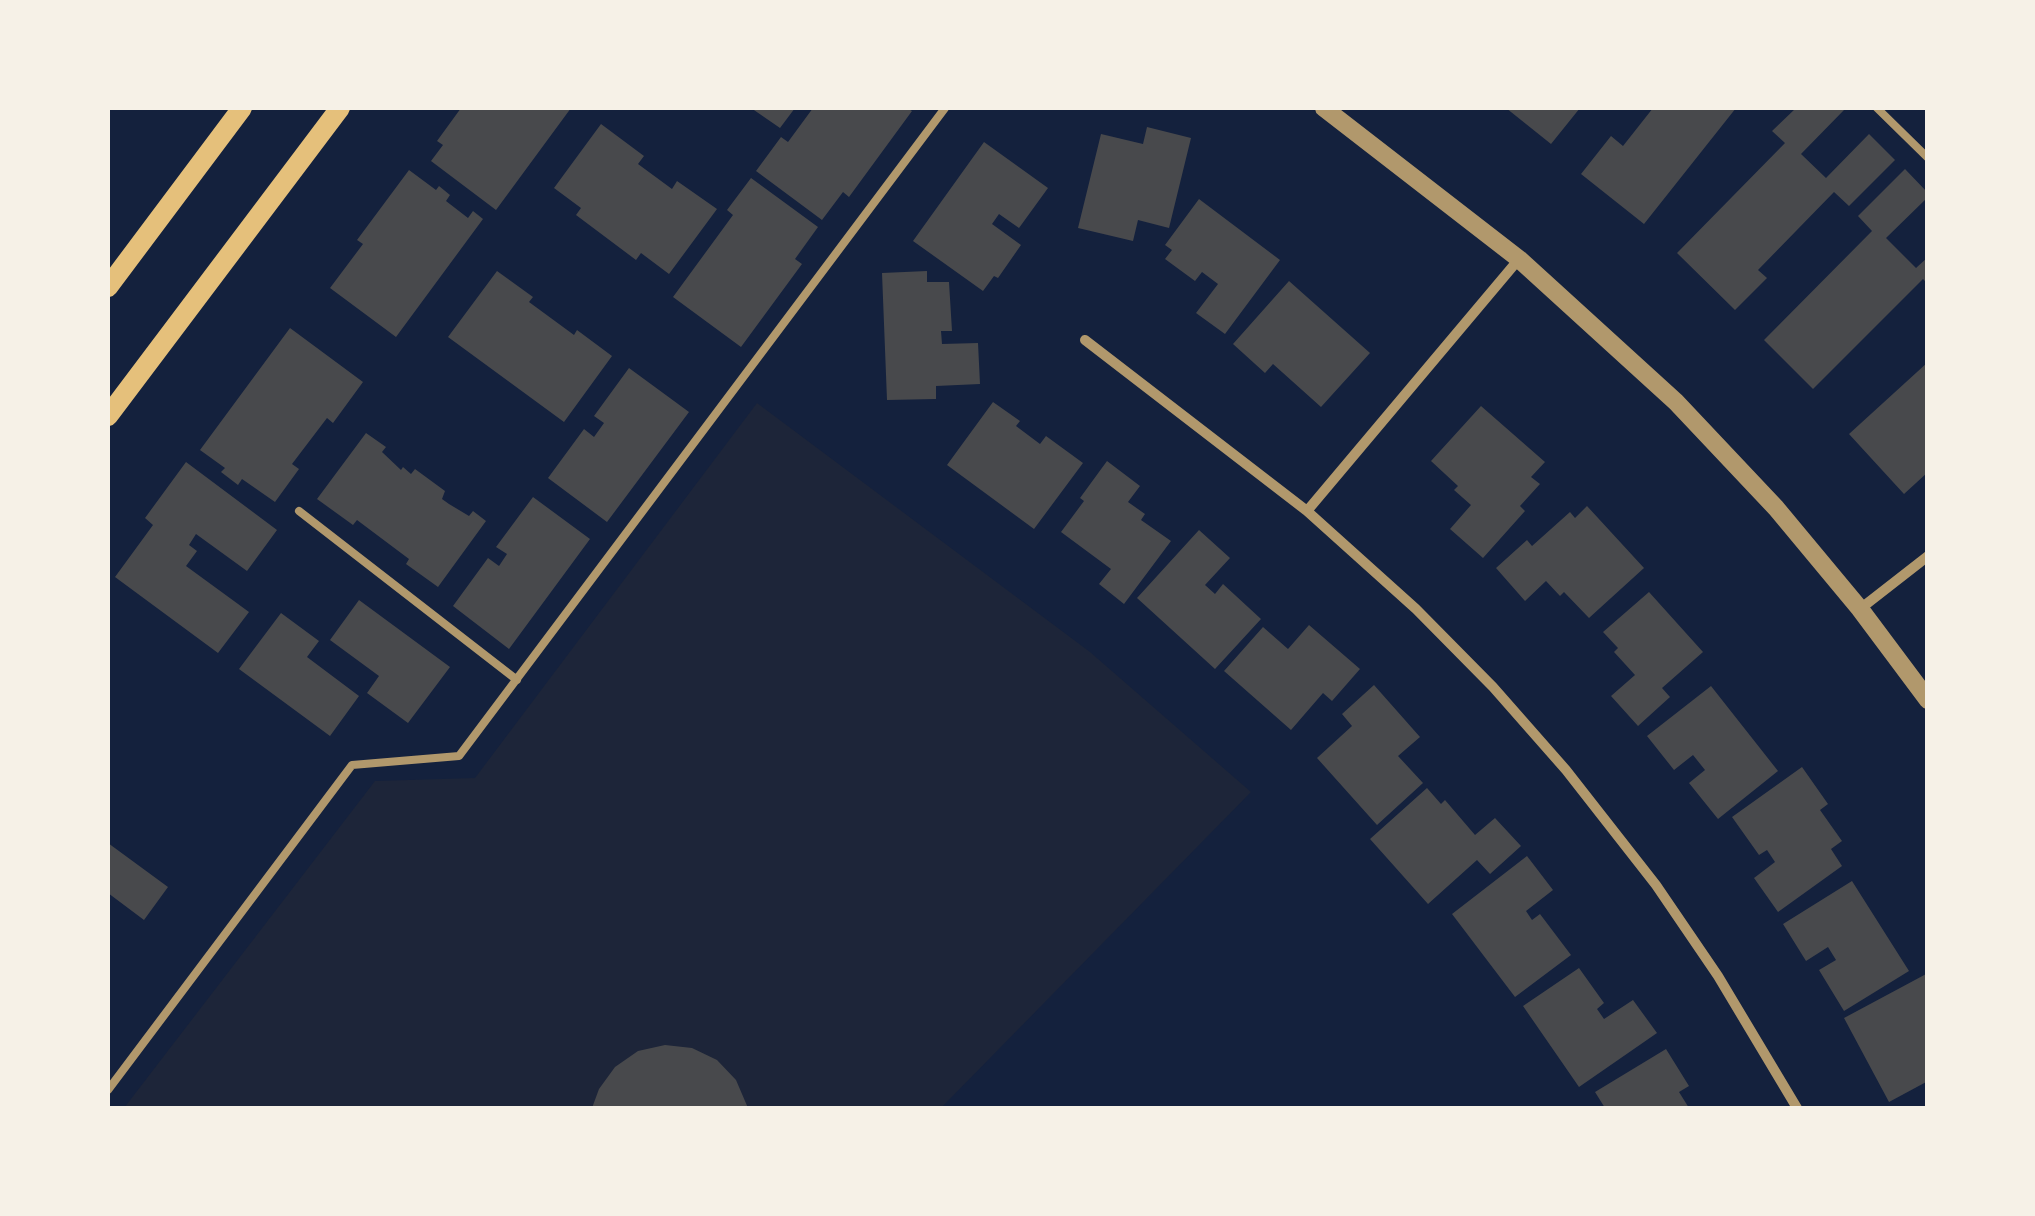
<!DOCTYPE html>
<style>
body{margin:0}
#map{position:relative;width:2035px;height:1216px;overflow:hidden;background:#14213d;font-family:"PT Sans Narrow",sans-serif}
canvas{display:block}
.frame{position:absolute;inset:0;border:110px solid #f6f1e7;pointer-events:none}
</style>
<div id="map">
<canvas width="2035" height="1216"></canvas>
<div class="frame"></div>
</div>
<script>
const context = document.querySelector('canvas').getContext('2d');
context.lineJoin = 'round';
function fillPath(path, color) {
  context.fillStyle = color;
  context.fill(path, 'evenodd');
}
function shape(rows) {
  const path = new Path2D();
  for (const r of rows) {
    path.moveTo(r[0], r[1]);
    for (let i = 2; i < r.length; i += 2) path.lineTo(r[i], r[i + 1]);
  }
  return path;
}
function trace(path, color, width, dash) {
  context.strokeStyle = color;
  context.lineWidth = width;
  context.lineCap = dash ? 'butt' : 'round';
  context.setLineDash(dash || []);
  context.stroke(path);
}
const green = shape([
 [757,403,1090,652,1251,792,941,1108,124,1108,375,781,475,778]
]);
const building = shape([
 [461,108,571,108,496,210,431,161,443,145,437,141],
 [751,108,795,108,780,128],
 [813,108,907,108,912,111,849,197,843,192,822,220,756,171,781,137,788,142],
 [1506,108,1580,108,1551,144],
 [1653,108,1736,108,1644,224,1581,174,1611,136,1623,146],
 [1796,108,1844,110,1801,154,1826,178,1869,134,1895,160,1849,206,1834,192,1758,270,1767,278,1735,310,1677,253,1785,143,1772,131],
 [601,124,644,156,638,164,672,189,677,181,717,209,669,274,641,253,636,260,576,215,581,208,554,188],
 [1147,127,1191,138,1169,228,1138,220,1133,241,1078,228,1101,134,1143,144],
 [984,142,1048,188,1019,228,999,214,992,224,1021,245,998,278,994,276,983,291,913,241],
 [1905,169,1928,193,1928,197,1886,238,1916,268,1928,257,1928,284,1923,279,1813,389,1764,340,1872,231,1858,216],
 [409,170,436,190,439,186,450,195,446,201,468,218,473,211,483,219,396,337,330,288,363,244,357,240],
 [751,178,818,227,795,259,802,264,741,347,673,297,733,215,727,210],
 [1199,199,1280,260,1225,334,1196,313,1218,284,1202,272,1195,281,1165,259,1172,250,1165,245],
 [497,271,533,297,529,302,574,335,577,330,612,356,564,422,448,337],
 [927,271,927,282,949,282,952,331,941,331,942,344,978,343,980,384,936,386,936,399,887,400,882,273],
 [1289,281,1370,353,1321,407,1273,364,1265,373,1233,344],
 [290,328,363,382,333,423,327,418,292,464,299,469,275,502,242,479,238,485,221,472,225,468,200,450],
 [1928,362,1928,472,1904,494,1849,434],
 [629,368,689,412,607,522,548,478,584,429,594,437,604,423,594,416],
 [993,402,1020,421,1016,426,1040,444,1046,436,1083,463,1034,529,947,465],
 [1481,406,1545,462,1531,477,1540,484,1520,506,1525,511,1483,558,1450,529,1471,505,1454,490,1458,486,1431,461],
 [366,433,386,447,382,452,401,470,403,467,411,474,415,469,445,491,442,499,449,504,469,516,473,511,486,521,438,587,406,564,409,559,357,520,353,525,317,499],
 [1107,461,1140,486,1128,502,1145,514,1141,520,1171,541,1124,604,1099,584,1111,569,1061,532,1084,501,1080,498],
 [186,462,277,530,247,571,196,534,189,545,197,551,186,566,249,612,218,653,115,577,153,525,145,518],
 [533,497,590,539,509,649,453,606,488,558,499,566,507,554,496,547],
 [1587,506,1644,568,1589,618,1564,592,1560,596,1546,581,1525,601,1496,568,1527,540,1532,546,1570,512,1575,518],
 [1199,530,1230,558,1205,585,1215,594,1223,584,1261,619,1215,669,1137,598],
 [1649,592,1703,652,1662,688,1670,697,1638,726,1611,696,1635,675,1614,652,1618,648,1603,632],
 [359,600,450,667,408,723,367,693,379,676,330,640],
 [281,613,319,641,307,657,359,696,330,736,239,669],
 [1309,625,1360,669,1332,701,1323,693,1291,730,1224,671,1263,627,1288,649],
 [1374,685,1420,737,1398,756,1423,783,1377,825,1317,758,1352,726,1342,714],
 [1711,686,1778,771,1718,819,1689,783,1705,770,1693,755,1674,770,1647,736],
 [1802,767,1828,804,1820,810,1842,841,1831,849,1842,866,1778,912,1754,878,1775,862,1767,850,1759,855,1732,817],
 [1427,788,1441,804,1445,800,1475,835,1495,818,1521,846,1490,874,1477,860,1428,904,1370,839],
 [108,843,168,887,144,920,108,893],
 [1527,856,1553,890,1526,911,1532,920,1540,914,1571,955,1515,997,1452,914],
 [1852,881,1909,971,1844,1011,1819,970,1836,960,1828,947,1806,961,1783,924],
 [1579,968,1604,1003,1597,1009,1604,1019,1633,1000,1657,1033,1579,1087,1523,1006],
 [1928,973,1928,1081,1889,1102,1844,1018],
 [665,1045,692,1048,717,1060,736,1080,748,1108,592,1108,599,1089,615,1067,638,1051],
 [1666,1049,1689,1086,1679,1092,1689,1108,1605,1108,1595,1092]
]);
const service = shape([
 [1877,108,1928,158],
 [299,511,517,680],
 [108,1090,352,765,459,756,945,108]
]);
const minor = shape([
 [1085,340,1307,511,1416,609,1493,687,1566,770,1656,885,1718,976,1797,1108],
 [1307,511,1519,259],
 [1860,609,1928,556]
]);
const tertiary = shape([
 [1324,108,1519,259,1676,402,1776,508,1860,609,1928,700]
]);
const secondary = shape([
 [108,287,242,108],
 [108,416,340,108]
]);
fillPath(green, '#1d2539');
fillPath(building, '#48494c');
trace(service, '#b1986c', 8);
trace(minor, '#b1986c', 10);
trace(tertiary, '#b1986c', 18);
trace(secondary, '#e5c07b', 20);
</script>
